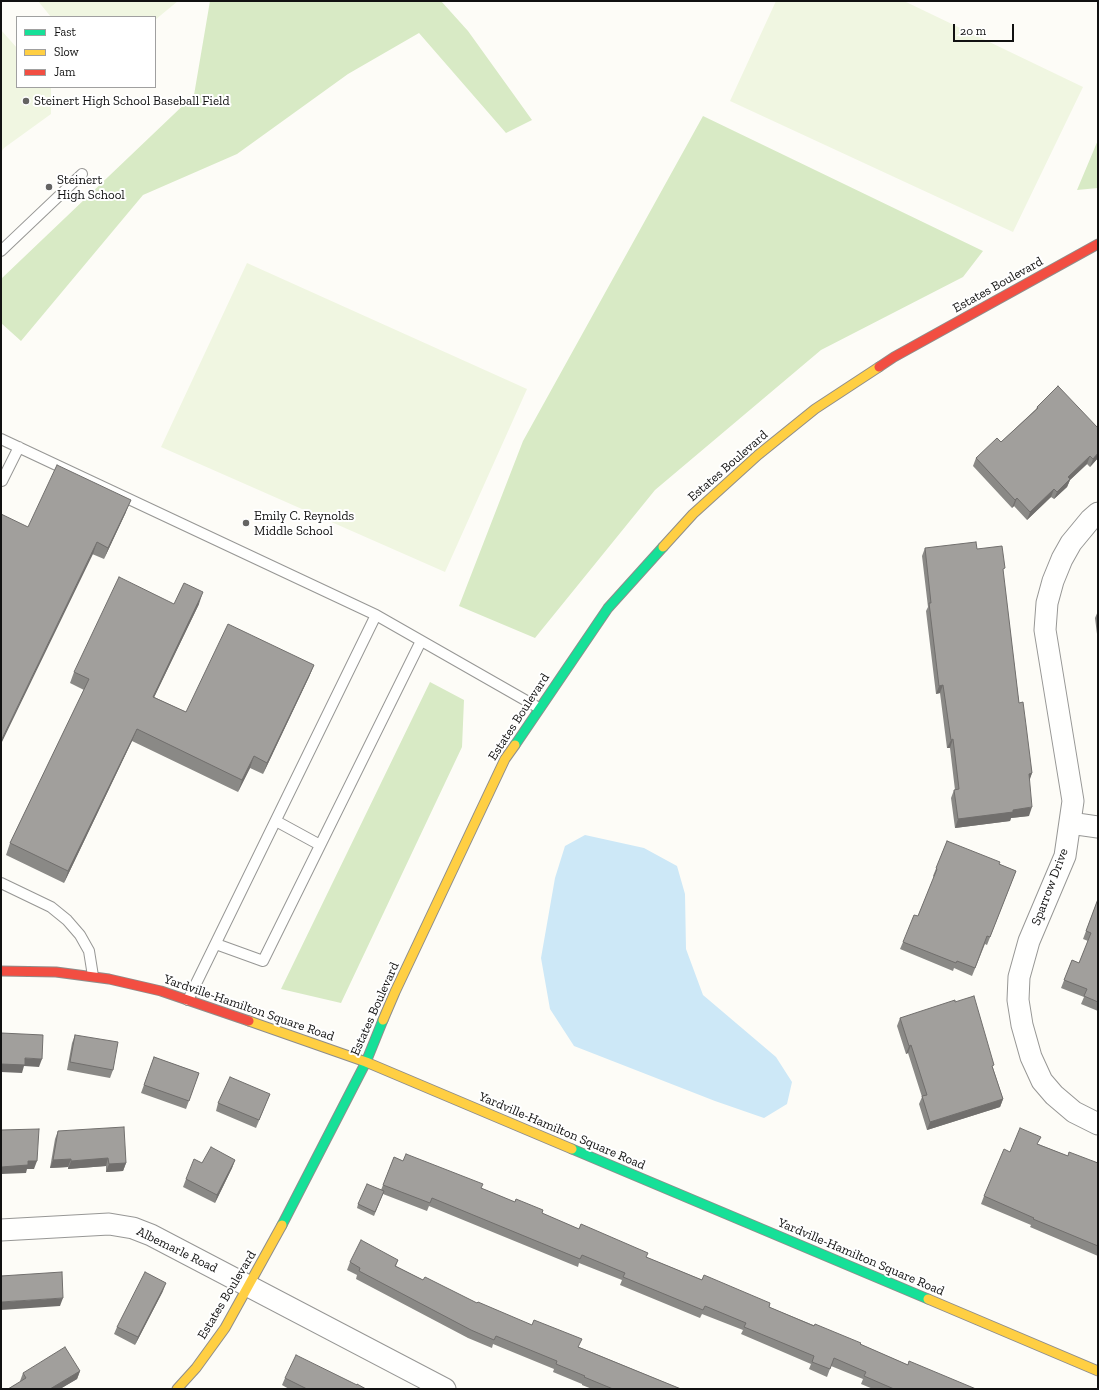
<!DOCTYPE html>
<style>
body{margin:0}
#map{position:relative;width:1099px;height:1390px;overflow:hidden;background:#fdfcf7;font-family:"Zilla Slab",serif}
canvas{display:block}
.frame{position:absolute;inset:0;border:2px solid #111;pointer-events:none}
.legend{position:absolute;left:16px;top:16px;width:140px;height:72px;box-sizing:border-box;background:#fff;border:1px solid #a0a0a0;margin:0;padding:5px 7px;list-style:none;font-size:12px;color:#111}
.legend li{display:flex;align-items:center;gap:8px;height:20px}
.legend b{width:20px;border:1px solid #a0a0a0}
.scale{position:absolute;left:953px;top:24px;width:61px;height:18px;box-sizing:border-box;border:2px solid #111;border-top:0;padding-left:5px;font-size:12px;line-height:14px;white-space:nowrap;color:#111;-webkit-text-stroke:3px #fff;paint-order:stroke}
</style>
<div id="map">
<canvas width="1099" height="1390"></canvas>
<div class="frame"></div>
<ul class="legend">
<li><b style="height:5px;background:#16e098"></b>Fast</li>
<li><b style="height:5px;background:#ffcf43"></b>Slow</li>
<li><b style="height:5px;background:#f24e42"></b>Jam</li>
</ul>
<div class="scale">20 m</div>
</div>
<script>
const context = document.querySelector('canvas').getContext('2d');
context.lineJoin = 'round';
function fillPath(path, color) {
  context.fillStyle = color;
  context.fill(path, 'evenodd');
}
function shape(rows) {
  const path = new Path2D();
  for (const r of rows) {
    path.moveTo(r[0], r[1]);
    for (let i = 2; i < r.length; i += 2) path.lineTo(r[i], r[i + 1]);
  }
  return path;
}
function trace(path, color, width, dash) {
  context.strokeStyle = color;
  context.lineWidth = width;
  context.lineCap = dash ? 'butt' : 'round';
  context.setLineDash(dash || []);
  context.stroke(path);
}
function drawText(font, color, halo, rows, align = 'center') {
  context.font = font + ' "Zilla Slab",serif';
  context.lineWidth = 4;
  context.setLineDash([]);
  context.textBaseline = 'middle';
  context.strokeStyle = halo;
  context.fillStyle = color;
  for (const [text, x, y, turn = 0] of rows) {
    context.save();
    context.translate(x, y);
    context.rotate((+turn || 0) * Math.PI / 180);
    context.textAlign = isNaN(turn) ? turn : align;
    if (halo) context.strokeText(text, 0, 0);
    context.fillText(text, 0, 0);
    context.restore();
  }
}
const forest = shape([
 [210,1,441,1,468,31,532,120,506,133,419,33,348,74,237,154,143,195,21,341,1,323,1,279,194,95],
 [703,116,983,251,963,277,821,350,655,490,535,638,459,606,523,441],
 [1098,140,1098,188,1077,190],
 [430,682,464,700,462,747,341,1003,281,989]
]);
const pitch = shape([
 [38,1,178,1,155,20,155,17,51,17],
 [776,1,904,1,1083,87,1013,232,730,101],
 [1,30,17,48,17,87,51,87,51,114,4,148,1,152],
 [247,263,527,389,445,572,161,447]
]);
const water = shape([
 [585,835,644,848,677,866,685,894,686,949,703,995,776,1057,792,1082,787,1104,764,1118,715,1101,574,1046,550,1009,541,958,555,878,565,846]
]);
const lane = shape([
 [1,251,82,174],
 [1,439,376,615,539,708],
 [1,480,2,481,19,447],
 [276,821,320,845],
 [1,883,51,907,67,920,80,935,89,951,93,976],
 [216,944,263,961,421,641],
 [188,1000,376,615]
]);
const street = shape([
 [1098,513,1090,520,1071,543,1062,559,1053,581,1047,603,1045,630,1073,801,1065,856,1029,941,1019,977,1018,1000,1022,1025,1031,1057,1042,1081,1054,1095,1074,1112,1098,1124],
 [1070,823,1098,827],
 [1,1230,109,1224,133,1228,151,1235,445,1389]
]);
const fast = shape([
 [515,745,608,608,663,547],
 [572,1149,928,1299],
 [282,1225,366,1062,383,1020]
]);
const slow = shape([
 [663,547,693,514,758,455,815,409,879,367],
 [383,1020,395,992,505,759,515,745],
 [249,1021,366,1062,572,1149],
 [928,1299,1098,1371],
 [177,1389,196,1368,225,1328,282,1225]
]);
const jam = shape([
 [879,367,894,357,1098,244],
 [1,971,56,972,109,979,161,991,249,1021]
]);
const wall = shape([
 [1037,407,1098,458,1090,467,1087,464,1070,480,1067,487,1054,499,1051,497,1027,520,1014,506,1012,508,973,466,976,458,1001,442,1036,409],
 [126,512,104,559,28,527],
 [925,548,977,549,1003,573,1019,703,1032,773,1029,780,1029,816,1011,818,1010,821,955,828,951,798,954,790,955,790,950,748,947,748,940,693,936,694,926,611,928,607,922,556],
 [174,604,199,604,154,697,186,712,314,665,309,677,263,774,250,768,238,792,132,741,64,883,6,855,10,843,84,690,70,683,74,672],
 [1098,611,1098,642,1095,618],
 [947,841,999,864,1016,871,987,945,985,944,972,976,954,968,953,971,900,949,903,942,918,916,934,877,933,876],
 [1098,899,1098,1011,1081,1004,1084,997,1061,988,1072,960,1079,963,1088,941,1083,939],
 [955,1002,993,1068,1003,1099,1000,1107,927,1130,919,1104,922,1097,908,1053,906,1054,897,1026,900,1018],
 [75,1035,113,1070,110,1078,67,1070,72,1043],
 [154,1057,199,1073,186,1109,141,1093],
 [270,1094,256,1128,216,1111,218,1103],
 [58,1131,126,1163,123,1171,106,1172,106,1166,68,1169,68,1167,50,1168,55,1139],
 [1038,1144,1068,1156,1098,1163,1098,1256,1030,1227,1031,1225,981,1204,984,1196,1010,1152],
 [394,1157,403,1161,481,1188,646,1257,860,1344,908,1365,976,1389,873,1389,861,1384,863,1379,831,1366,827,1377,809,1369,811,1364,741,1334,743,1330,702,1314,700,1318,620,1285,622,1280,579,1263,578,1267,429,1206,427,1211,383,1194,374,1216,357,1208,358,1204,381,1190],
 [235,1160,232,1168,215,1203,183,1187,186,1179,202,1163],
 [398,1260,396,1266,423,1280,579,1347,681,1389,592,1389,582,1385,582,1384,553,1372,554,1369,493,1344,492,1348,468,1338,356,1279,357,1275,347,1270,350,1262],
 [163,1291,135,1345,114,1334,117,1327],
 [80,1371,77,1379,60,1389,8,1389,20,1382,20,1381,23,1373],
 [285,1378,357,1385,366,1389,289,1389,282,1385]
]);
const shadedWall = shape([
 [1098,453,1098,458,1090,467,1093,459],
 [1090,456,1087,464,1070,480,1067,487,1054,499,1057,492,1068,477],
 [1054,489,1051,497,1027,520,1030,512],
 [1017,498,1014,506,1012,508,1015,500],
 [131,500,126,512,104,559,108,548],
 [97,542,93,554,1,744,1,741],
 [203,592,199,604,149,708,153,697],
 [314,665,309,677,263,774,267,763],
 [943,685,940,693,936,694,939,686],
 [137,729,132,741,64,883,68,871],
 [953,739,950,748,947,748,951,740],
 [254,756,250,768,238,792,242,780],
 [1032,773,1029,782,1029,774],
 [1032,807,1029,816,1011,818,1010,821,955,828,958,819,1013,810],
 [911,1045,908,1053,906,1054,909,1046],
 [25,1058,42,1059,39,1067,24,1066,22,1073,1,1072,1,1064],
 [1003,1099,1000,1107,927,1130,930,1122],
 [108,1158,106,1166,68,1169,71,1161],
 [71,1159,68,1167,50,1168,53,1160],
 [235,1160,232,1168,215,1203,217,1195],
 [28,1161,37,1161,34,1169,27,1169,26,1173,1,1174,1,1167],
 [126,1163,123,1171,106,1172,109,1164],
 [166,1283,163,1291,135,1345,138,1337],
 [63,1298,60,1306,1,1310,1,1302],
 [80,1371,77,1379,60,1389,50,1389]
]);
const building = shape([
 [1058,386,1098,428,1098,453,1093,459,1090,456,1068,477,1070,479,1057,492,1054,489,1030,512,1017,498,1015,500,976,458,997,438,1001,442,1038,408,1037,407,1058,386],
 [57,465,131,500,108,548,97,542,1,741,1,514,28,527,57,465],
 [976,542,977,549,1002,546,1005,568,1003,569,1019,703,1023,702,1026,725,1032,773,1029,774,1032,807,1013,810,1013,812,958,819,954,790,959,789,953,739,951,740,943,685,939,686,929,603,931,603,925,548,976,542],
 [119,577,174,604,184,583,203,592,153,697,186,712,228,624,314,665,267,763,254,756,242,780,137,729,68,871,10,843,89,679,74,672,119,577],
 [947,841,1000,862,999,864,1016,871,990,937,987,936,975,968,957,961,956,963,903,942,914,915,918,916,937,869,936,868,947,841],
 [1098,899,1098,1002,1084,996,1087,989,1064,980,1072,960,1079,963,1091,933,1086,931,1098,899],
 [974,996,994,1065,992,1066,1003,1099,930,1122,922,1096,927,1095,911,1045,909,1046,900,1018,955,1000,955,1002,974,996],
 [1,1033,43,1035,42,1059,25,1058,25,1065,1,1064,1,1033],
 [75,1035,118,1042,113,1070,70,1062,75,1035],
 [154,1057,199,1073,189,1101,144,1085,154,1057],
 [230,1077,270,1094,259,1120,218,1103,230,1077],
 [124,1127,126,1163,109,1164,108,1158,71,1161,71,1159,53,1160,58,1131,124,1127],
 [1020,1128,1041,1137,1037,1144,1068,1156,1069,1152,1098,1163,1098,1246,1033,1219,1034,1218,984,1196,1004,1149,1010,1152,1020,1128],
 [39,1129,37,1161,28,1161,28,1165,1,1167,1,1130,39,1129],
 [211,1147,235,1160,217,1195,186,1179,194,1159,202,1163,211,1147],
 [406,1154,483,1184,481,1188,515,1202,516,1199,543,1210,542,1213,579,1229,581,1224,648,1253,646,1257,702,1280,704,1275,770,1303,769,1307,814,1326,815,1324,861,1343,860,1344,908,1365,909,1361,976,1389,894,1389,864,1376,866,1372,834,1358,830,1369,812,1362,814,1356,744,1327,746,1323,705,1306,703,1310,623,1277,625,1273,582,1255,580,1259,432,1198,430,1203,383,1185,394,1157,403,1161,406,1154],
 [367,1184,384,1191,375,1212,358,1204,367,1184],
 [361,1240,398,1260,395,1266,423,1280,425,1277,477,1303,478,1302,532,1325,534,1320,582,1339,578,1347,681,1389,613,1389,584,1377,585,1376,556,1364,557,1361,496,1336,494,1340,471,1330,359,1271,360,1268,350,1262,361,1240],
 [62,1272,63,1298,1,1302,1,1276,62,1272],
 [145,1272,166,1283,138,1337,117,1327,145,1272],
 [65,1347,80,1371,50,1389,8,1389,26,1378,23,1373,65,1347],
 [296,1355,357,1385,357,1384,366,1389,307,1389,285,1378,296,1355]
]);
const markers = [
 [26,101,4,"#646362"],
 [49,187,4,"#646362"],
 [246,523,4,"#646362"]
];
const poiNames = [
 ["Steinert High School Baseball Field",34,101],
 ["Steinert",57,180],
 ["High School",57,195],
 ["Emily C. Reynolds",254,516],
 ["Middle School",254,531]
];
const streetNames = [
 ["Estates Boulevard",998,285,-29],
 ["Estates Boulevard",728,466,-41],
 ["Estates Boulevard",519,717,-57],
 ["Sparrow Drive",1050,887,-69],
 ["Yardville-Hamilton Square Road",249,1008,19],
 ["Estates Boulevard",375,1009,-66],
 ["Yardville-Hamilton Square Road",562,1131,23],
 ["Albemarle Road",177,1250,26],
 ["Yardville-Hamilton Square Road",861,1257,23],
 ["Estates Boulevard",227,1295,-59]
];
fillPath(forest, '#d8eac5');
fillPath(pitch, '#f0f6e1');
fillPath(water, '#cde8f7');
trace(lane, '#979795', 12);
trace(street, '#979795', 23);
trace(fast, '#8e8d8b', 11);
trace(slow, '#8e8d8b', 11);
trace(jam, '#8e8d8b', 11);
trace(lane, '#fffffe', 10);
trace(street, '#fffffe', 21);
trace(fast, '#16e098', 9);
trace(slow, '#ffcf43', 9);
trace(jam, '#f24e42', 9);
fillPath(wall, '#8a8986');
fillPath(shadedWall, '#716f6d');
fillPath(building, '#a19f9c');
trace(building, '#716f6d', 1);
for (const [x, y, r, color] of markers) {
  const dot = new Path2D();
  dot.arc(x, y, r, 0, 2 * Math.PI);
  context.fillStyle = color;
  context.fill(dot);
  trace(dot, '#fff', 1.5);
}
drawText('13px', '#111', '#fff', poiNames, 'left');
drawText('13px', '#111', '#fff', streetNames);
</script>
